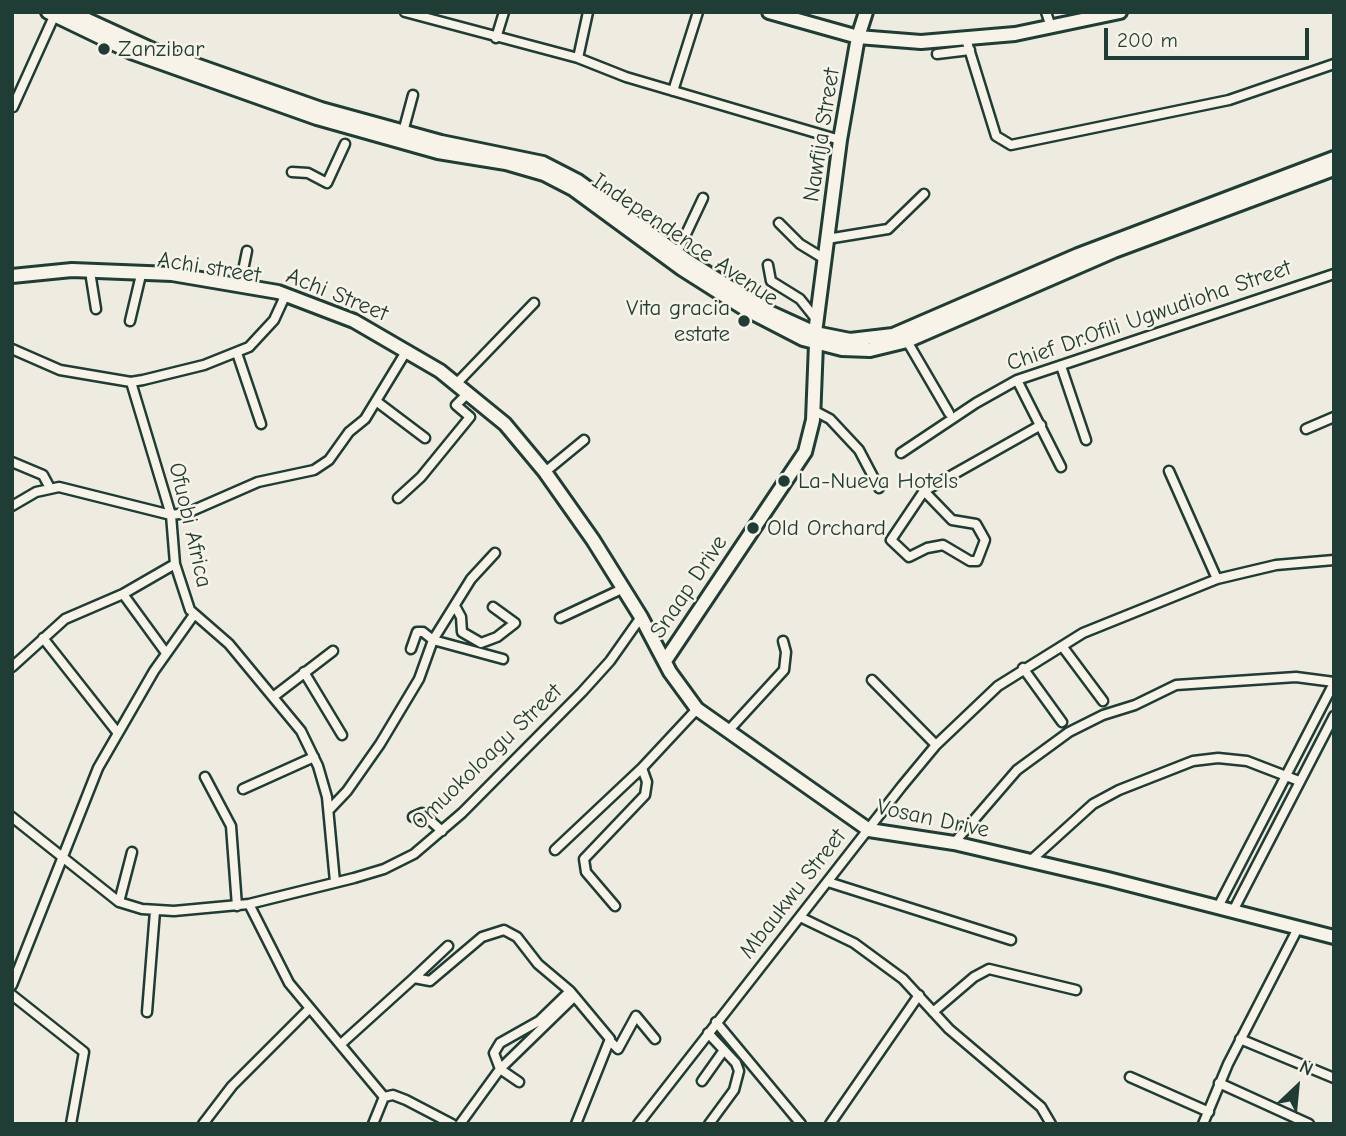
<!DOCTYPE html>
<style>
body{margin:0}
#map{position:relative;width:1346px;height:1136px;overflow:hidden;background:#eeece1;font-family:"Comic Neue",sans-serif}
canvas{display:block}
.frame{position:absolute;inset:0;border:14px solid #1f3d34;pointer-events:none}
.north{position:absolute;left:1262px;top:1052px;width:70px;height:70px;-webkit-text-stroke:5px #f7f3e8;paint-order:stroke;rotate:26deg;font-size:19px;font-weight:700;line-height:28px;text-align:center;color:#1f3d34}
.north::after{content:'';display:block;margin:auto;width:24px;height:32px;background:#1f3d34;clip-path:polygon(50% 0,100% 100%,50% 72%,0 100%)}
.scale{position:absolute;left:1104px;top:28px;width:205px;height:32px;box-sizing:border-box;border:4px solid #1f3d34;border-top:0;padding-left:9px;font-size:21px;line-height:24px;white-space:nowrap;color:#1f3d34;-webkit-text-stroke:5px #f7f3e8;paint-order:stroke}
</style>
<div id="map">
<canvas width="1346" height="1136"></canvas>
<div class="frame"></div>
<div class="north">N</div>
<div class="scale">200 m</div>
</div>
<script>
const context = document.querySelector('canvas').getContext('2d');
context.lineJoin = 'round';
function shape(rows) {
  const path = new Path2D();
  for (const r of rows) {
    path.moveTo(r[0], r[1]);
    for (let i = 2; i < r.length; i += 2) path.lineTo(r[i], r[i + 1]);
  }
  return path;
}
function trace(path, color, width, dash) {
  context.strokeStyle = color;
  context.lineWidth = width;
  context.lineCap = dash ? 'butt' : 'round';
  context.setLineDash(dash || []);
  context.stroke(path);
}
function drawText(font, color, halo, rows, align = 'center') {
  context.font = font + ' "Comic Neue",sans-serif';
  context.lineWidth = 5;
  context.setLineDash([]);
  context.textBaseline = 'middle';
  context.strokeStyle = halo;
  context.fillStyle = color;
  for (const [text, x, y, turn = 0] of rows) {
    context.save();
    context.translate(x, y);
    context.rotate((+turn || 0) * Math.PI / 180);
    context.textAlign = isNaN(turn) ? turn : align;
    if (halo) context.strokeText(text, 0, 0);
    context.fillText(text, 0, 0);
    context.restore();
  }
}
const street = shape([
 [405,12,578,58],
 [588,12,578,58,626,77,840,140],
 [1046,12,1051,27],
 [496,38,504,12],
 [966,39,996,136,1011,145,1229,100,1334,64],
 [937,54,970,50],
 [673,91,698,12],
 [13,107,56,12],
 [403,132,413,95],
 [292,172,308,173,327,183,345,144],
 [779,223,800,244,823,258],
 [827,239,888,229,924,194],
 [677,253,703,198],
 [768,265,771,281,800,299,816,319],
 [91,278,96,309],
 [240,285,247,251],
 [130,321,140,279],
 [907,341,949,413],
 [12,349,60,370,131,382,143,380,204,365,249,347,274,320,286,294],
 [237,353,261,424],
 [1061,366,1086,440],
 [1017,380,1061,467],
 [131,382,171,515,175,564,190,610,229,644,301,731,318,766,327,797,335,882],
 [457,383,534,303],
 [376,401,425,438],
 [813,410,830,419,859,450,879,488],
 [1306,429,1334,417],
 [901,453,976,403,1017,380,1334,274],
 [12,462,43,475,50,488],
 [1169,471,1217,579],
 [545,472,584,440],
 [924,491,952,520,976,524,985,540,977,561,970,561,943,545,927,548,909,557,891,540,924,491,1041,425],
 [398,498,421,477,470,417,456,405,463,398],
 [12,506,36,492,59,487,171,515,187,513,258,482,314,470,329,460,349,432,365,419,407,350],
 [123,594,166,653],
 [455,606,461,617,462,632,481,643,497,637,515,623,493,607],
 [560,618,624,588],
 [43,638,117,732],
 [1062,646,1103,701],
 [411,649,417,632,423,632,433,640,503,659],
 [12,667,65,619,123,594,175,564],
 [1023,668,1062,722],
 [304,672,342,735],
 [872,680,936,745],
 [273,697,333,651],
 [729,730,784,670,786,652,783,641],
 [205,777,231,826,237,906],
 [243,789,314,757],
 [329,810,347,791,380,744,419,679,433,640,471,579,495,553],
 [12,817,119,902,142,909,174,911,249,904,289,983,384,1097],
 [413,817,422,813,442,831],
 [954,843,1017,770,1069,732,1103,715,1135,705,1176,685,1296,677,1334,682],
 [555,850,642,768,697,709],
 [1029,862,1093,804,1119,790,1193,761,1218,758,1247,761,1299,781],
 [828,882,1011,940],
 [119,902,132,852],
 [249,904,354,878,384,869,414,854,462,813,582,692,610,661,641,617],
 [615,906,586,872,584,859,645,795,647,782,642,768],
 [1218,907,1334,683],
 [1233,911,1334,716],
 [800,917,854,943,903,979,949,1029,1041,1107,1051,1124],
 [414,978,448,946],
 [12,985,98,768,154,671,193,616],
 [12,995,84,1052,71,1124],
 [147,1012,155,911],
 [933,1012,974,977,989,969,1076,990],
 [716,1022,801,1124],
 [708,1033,736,1063,739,1071,734,1090,709,1124],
 [1240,1039,1334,1078],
 [611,1042,618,1049,636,1016,655,1039],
 [341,1044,414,978,430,981,482,937,504,930,517,937,538,964,570,991,610,1039,576,1124],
 [1130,1077,1209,1112],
 [702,1081,724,1050],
 [519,1082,500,1069,494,1053,500,1043,539,1021,570,991],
 [1219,1083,1309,1124],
 [384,1097,393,1095,406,1100,452,1124],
 [203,1124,232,1086,309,1009],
 [373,1124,384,1097],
 [460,1124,500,1069,574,997],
 [638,1124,902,786,936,745,998,686,1083,633,1217,579,1276,565,1334,560],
 [830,1124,919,995],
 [1203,1124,1228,1064,1297,930]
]);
const secondary = shape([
 [769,12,858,37,921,42,1015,34,1120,12],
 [12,276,72,270,172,274,278,292,354,321,440,371,505,424,545,472,593,540,641,617,670,672,697,709,869,830,954,843,1108,879,1334,937],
 [815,333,840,140,858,37,866,12],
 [665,661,805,452,813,420,816,344]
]);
const primary = shape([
 [48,12,131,52,317,118,438,152,506,163,544,174,573,189,682,269,745,309,803,339,842,349,870,350,907,341,1114,251,1334,169],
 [70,12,153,50,321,109,441,142,543,163,578,181,688,261,771,313,815,333,850,340,893,335,1078,255,1334,158]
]);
const markers = [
 [104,49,7,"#1f3d34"],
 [744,321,7,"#1f3d34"],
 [784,481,7,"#1f3d34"],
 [753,528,7,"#1f3d34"]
];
const poiNames = [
 ["Zanzibar",118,49],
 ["Vita gracia",730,308,"right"],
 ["estate",730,334,"right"],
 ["La-Nueva Hotels",798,481],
 ["Old Orchard",767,528]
];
const streetNames = [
 ["Nawfija Street",822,135,-81],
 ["Independence Avenue",685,240,34],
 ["Achi street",209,268,9],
 ["Achi Street",337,295,22],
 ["Chief Dr.Ofili Ugwudioha Street",1149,316,-19],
 ["Ofuobi Africa",190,525,77],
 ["Snaap Drive",689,587,-56],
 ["Omuokoloagu Street",487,757,-44],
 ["Vosan Drive",933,819,12],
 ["Mbaukwu Street",793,894,-52]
];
trace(street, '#1f3d34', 13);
trace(secondary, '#1f3d34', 18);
trace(primary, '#1f3d34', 18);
trace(street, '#f7f3e8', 8);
trace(secondary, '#f7f3e8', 12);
trace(primary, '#f7f3e8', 12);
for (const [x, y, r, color] of markers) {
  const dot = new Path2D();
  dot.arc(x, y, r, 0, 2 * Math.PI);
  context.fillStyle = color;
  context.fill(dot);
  trace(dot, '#f7f3e8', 2.5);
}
drawText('23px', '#1f3d34', '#f7f3e8', poiNames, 'left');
drawText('23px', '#1f3d34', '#f7f3e8', streetNames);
</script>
